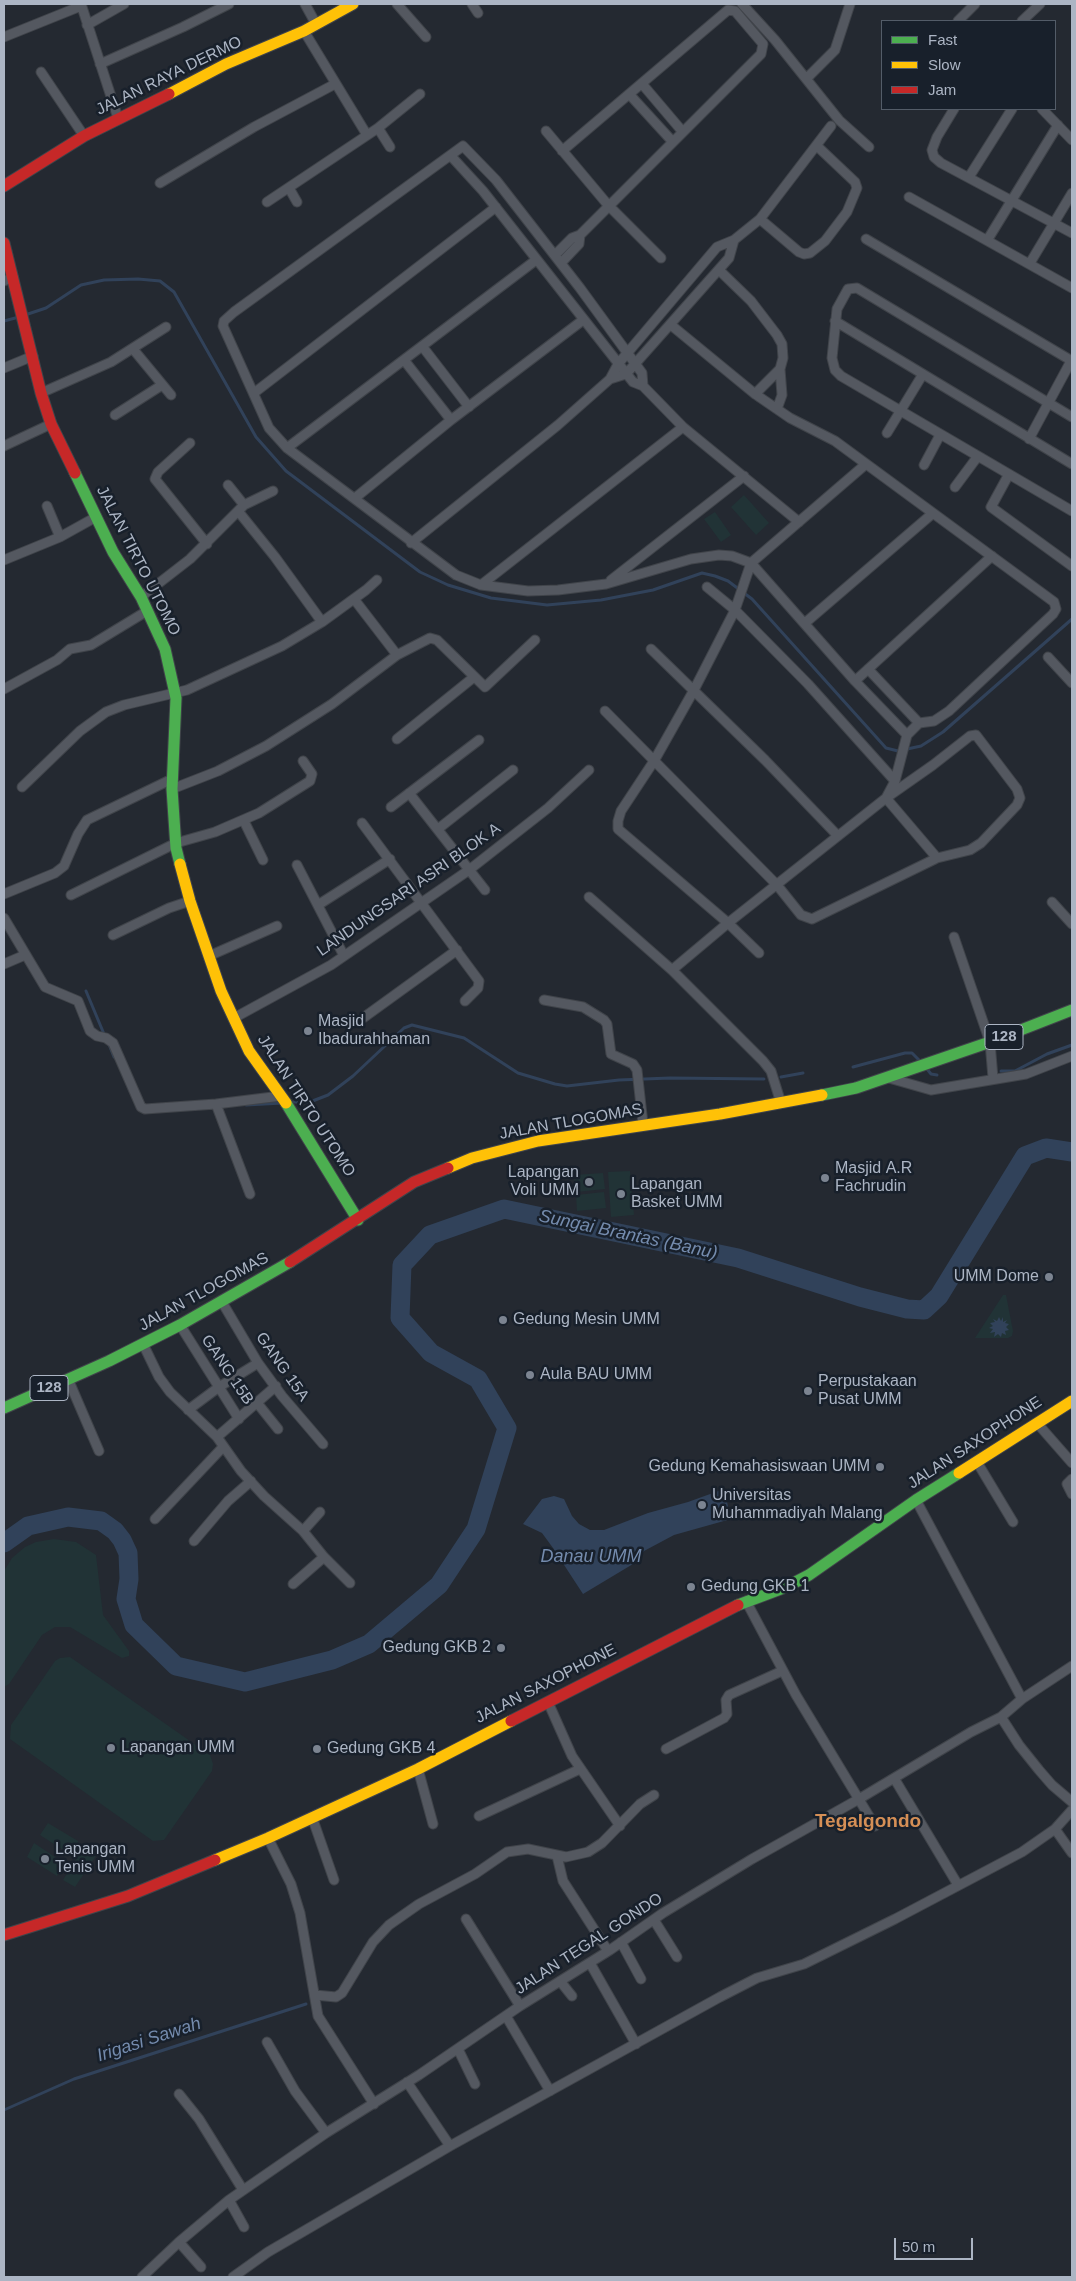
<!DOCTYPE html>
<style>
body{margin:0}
#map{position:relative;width:1076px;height:2281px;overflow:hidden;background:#242931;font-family:Arial,sans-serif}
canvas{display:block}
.frame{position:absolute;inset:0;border:5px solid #acb5c4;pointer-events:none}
.legend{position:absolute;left:881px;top:20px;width:175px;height:90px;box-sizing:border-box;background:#18202b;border:1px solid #535c68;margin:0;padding:6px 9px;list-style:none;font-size:15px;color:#acb5c4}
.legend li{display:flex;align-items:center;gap:10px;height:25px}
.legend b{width:25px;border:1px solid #535c68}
.scale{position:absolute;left:894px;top:2238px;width:79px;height:22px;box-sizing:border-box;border:2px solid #acb5c4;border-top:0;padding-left:6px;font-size:15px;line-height:18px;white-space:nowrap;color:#acb5c4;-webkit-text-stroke:4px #18202b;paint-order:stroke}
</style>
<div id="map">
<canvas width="1076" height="2281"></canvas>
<div class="frame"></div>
<ul class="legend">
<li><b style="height:6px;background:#4caf50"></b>Fast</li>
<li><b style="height:6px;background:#ffc107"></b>Slow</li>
<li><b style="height:6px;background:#c62828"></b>Jam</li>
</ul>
<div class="scale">50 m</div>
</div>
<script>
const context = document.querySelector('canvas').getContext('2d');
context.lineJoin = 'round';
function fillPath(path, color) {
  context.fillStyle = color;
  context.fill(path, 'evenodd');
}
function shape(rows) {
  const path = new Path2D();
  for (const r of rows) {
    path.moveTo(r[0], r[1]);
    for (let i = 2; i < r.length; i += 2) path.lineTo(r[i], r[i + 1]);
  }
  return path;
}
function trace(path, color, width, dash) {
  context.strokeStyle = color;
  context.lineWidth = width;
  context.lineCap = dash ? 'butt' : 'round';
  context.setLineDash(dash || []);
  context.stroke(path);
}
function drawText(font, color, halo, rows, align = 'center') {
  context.font = font + ' Arial,sans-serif';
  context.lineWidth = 5;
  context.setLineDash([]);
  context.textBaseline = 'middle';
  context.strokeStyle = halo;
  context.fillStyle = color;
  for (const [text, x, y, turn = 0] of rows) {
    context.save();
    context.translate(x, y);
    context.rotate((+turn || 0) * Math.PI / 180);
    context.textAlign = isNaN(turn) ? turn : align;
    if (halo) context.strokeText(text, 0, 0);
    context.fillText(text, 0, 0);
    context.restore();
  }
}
const green = shape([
 [744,495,769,523,756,535,731,507],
 [715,512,731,535,721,542,704,519],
 [630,1171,634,1215,611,1217,608,1172],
 [603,1173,605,1189,576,1192,574,1175],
 [604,1192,606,1208,577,1211,576,1195],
 [1003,1295,1006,1295,1013,1331,1012,1336,1008,1338,975,1338],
 [54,1539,76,1542,96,1555,103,1615,129,1651,129,1656,122,1658,70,1627,55,1627,42,1635,9,1684,4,1687,4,1571,12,1558,25,1547,36,1542],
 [70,1657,210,1755,213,1764,212,1771,164,1840,153,1841,10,1739,11,1725,55,1661,60,1658],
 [48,1823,78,1841,79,1844,71,1855,40,1835],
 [34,1843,64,1863,57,1876,27,1857],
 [83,1848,96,1856,75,1887,63,1880]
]);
const water = shape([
 [999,1317,1001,1321,1003,1317,1003,1322,1007,1320,1005,1323,1009,1324,1006,1327,1009,1330,1005,1331,1006,1335,1002,1333,1001,1337,998,1334,994,1337,995,1332,990,1333,993,1329,989,1328,993,1326,990,1323,995,1322,993,1319,997,1321],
 [724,1489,731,1519,674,1535,644,1551,638,1561,583,1594,553,1548,542,1533,523,1524,542,1499,554,1496,564,1499,572,1516,579,1524,590,1530,604,1530,648,1513,688,1502]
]);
const stream = shape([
 [25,315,46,308,81,285,104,280,138,279,160,281,174,292,256,437,286,471,420,572,448,585,491,598,547,605,601,600,653,590,702,573,715,576,728,581,752,599,886,748,898,751,921,746,943,732,1072,619],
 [4,321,19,317],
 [86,991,104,1034],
 [108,1042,114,1057],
 [853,1067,905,1053,912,1053,921,1062],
 [927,1069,931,1074,937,1075],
 [1001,1071,1015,1071,1047,1054,1072,1045],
 [781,1077,803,1073],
 [291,1102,310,1102,328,1095,353,1076,404,1028,412,1025,464,1038,518,1073,555,1084,567,1086,619,1080,670,1078,764,1079],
 [246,1105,283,1103],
 [4,2110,74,2079,306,2004]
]);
const river = shape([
 [4,1543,28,1526,68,1517,101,1521,115,1531,122,1540,128,1553,129,1579,126,1599,134,1625,176,1666,245,1682,332,1660,369,1644,439,1585,476,1529,507,1428,478,1379,431,1353,400,1318,402,1265,430,1235,504,1209,738,1258,860,1297,907,1309,924,1310,939,1296,1025,1156,1046,1148,1072,1152]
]);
const street = shape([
 [81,4,118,118],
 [305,4,316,24],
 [397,4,426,37],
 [472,4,478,13],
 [742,4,775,40,839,120,869,147],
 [958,21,975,4],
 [1022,21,1040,4],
 [87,25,124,4],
 [304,31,367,135],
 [4,37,81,6],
 [100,64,183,27,229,4],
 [41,72,84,136],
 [807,78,835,50,850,4],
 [643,85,682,131],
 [630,95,672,141],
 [954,109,937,137,932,150,934,157,941,163,1072,233],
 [1042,109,1072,140],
 [378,128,390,147],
 [546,131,608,205,661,258],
 [451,156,483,191,633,382,643,386,683,427,799,522],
 [969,177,1012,109],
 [160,183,254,127,335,84],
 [289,188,297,202],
 [909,197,1072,288],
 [267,202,378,128,420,94],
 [760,219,799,252,804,254,810,253,825,241,847,212,857,188,855,182,817,146],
 [866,239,1072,361],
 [988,239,1058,125],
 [555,255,572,238,580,235,761,54,763,44,735,11,728,10,562,151],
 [561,263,579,244,580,235],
 [1030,263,1072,193],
 [719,270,751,301,777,335,782,344,783,358,780,369,782,395,777,409],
 [4,281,13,277],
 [835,321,1072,464],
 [671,325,755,394,790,418,835,441,1054,602,1056,609,1053,614,949,711,934,721,919,723,907,735,895,781],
 [422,346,469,407],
 [133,349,171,395],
 [404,360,451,420],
 [4,368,33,356],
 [610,379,618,364,717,247,734,240,760,219,831,126],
 [643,386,642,373,580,288,496,180,463,146,234,312,224,321,223,326,269,428,287,448,456,575,481,585,528,591,558,590,606,584,691,559,719,555,732,556,751,563,735,610,694,690,654,761,621,811,618,821,618,829,728,923,759,953],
 [41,393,111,362,166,327],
 [254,393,496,207],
 [755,394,780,369],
 [115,415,162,385],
 [1072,417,857,288,848,289,837,309,832,358,835,370,841,376,1072,511],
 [887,433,923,374],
 [1029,439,1071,361],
 [190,443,158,472,155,479,207,544],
 [4,446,51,424],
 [287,448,536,260],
 [866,464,751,563,855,681,907,735],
 [924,465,940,435],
 [1009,474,991,507,1072,566],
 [228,485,244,505],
 [955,487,978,456],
 [355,498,451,420,583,320],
 [47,506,60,537],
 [238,511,275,557,322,622],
 [411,543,558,425,610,379,626,374,729,258,734,240],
 [4,560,60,537,96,517],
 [611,580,744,476],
 [481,585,683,427],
 [141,597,190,559,244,505,273,491],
 [354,599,397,655],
 [805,623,932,514],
 [651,649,765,760,838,836],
 [1048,657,1072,683],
 [868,669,919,723],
 [855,681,992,556],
 [4,689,57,660,70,649,91,645,147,611],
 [605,711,777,885,801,915,812,919,937,858,970,850,981,843,1017,805,1020,798,1017,789,976,735,970,736,933,765,886,798,937,858],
 [397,739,474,677],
 [22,787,80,731,106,712,124,705,187,690,282,646,322,622,366,590,377,580],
 [172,789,218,771,266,746,332,704,397,655,430,638,437,640,485,687,535,640],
 [409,793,485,890],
 [391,807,479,740],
 [244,821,263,860],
 [362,823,479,981,478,988,465,1001],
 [438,829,513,770],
 [297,865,344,956],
 [4,894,55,873,64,866,78,834,87,820,172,779],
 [71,895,176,843,215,832,259,813,310,781,312,774,303,761],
 [589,897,672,970,763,1061,771,1071,781,1103],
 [1052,902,1072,924],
 [318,905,390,859],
 [4,918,45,987,78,1001,90,1031,97,1036,106,1038,113,1043,141,1107,145,1109,216,1104,281,1096],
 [113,935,169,908,190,901],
 [954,937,990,1042,993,1078],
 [209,956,277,926],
 [4,964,25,955],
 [672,970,728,923,886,798,895,781,808,684,735,610,707,587],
 [544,1000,583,1007,604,1020,607,1024,611,1054,633,1064,637,1070,643,1124],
 [234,1018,331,965,469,870,548,808,589,770],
 [363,1018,457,950],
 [889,1078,931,1090,1026,1074,1072,1056],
 [216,1104,250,1194],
 [222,1302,258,1363,282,1396,323,1444],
 [180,1325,239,1419],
 [143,1344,159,1377,170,1392,217,1437,241,1471,264,1496,303,1531,324,1557,350,1583],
 [68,1379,99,1451],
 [258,1404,278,1429],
 [188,1410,219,1387,258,1363],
 [1037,1423,1072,1463],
 [217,1437,276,1386],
 [977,1462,1013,1522],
 [1072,1479,1067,1484,1072,1494],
 [916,1500,1022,1699],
 [155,1519,223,1447],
 [303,1531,320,1512],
 [194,1541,228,1501,251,1481],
 [293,1584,324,1557],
 [746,1601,796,1695,875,1826],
 [548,1702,572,1756,620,1826],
 [1001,1717,1019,1745,1039,1770,1052,1785,1072,1802],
 [666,1749,724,1718,727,1714,726,1700,729,1695,782,1671],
 [418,1769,433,1824],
 [894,1778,958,1885],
 [479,1816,580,1769],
 [312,1817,334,1880],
 [1055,1829,1072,1853],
 [268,1838,291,1884,300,1913,318,2016,374,2104],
 [557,1856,563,1881,608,1951],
 [466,1919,520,2006],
 [654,1920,677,1957],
 [621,1942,641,1979],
 [590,1963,636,2044],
 [560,1981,572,1996],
 [315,1995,336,1997,342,1993,373,1942,389,1925,419,1904,475,1874,507,1852,528,1849,566,1857,588,1852,602,1843,640,1804,654,1795],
 [506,2016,550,2091],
 [267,2042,295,2091,326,2133],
 [458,2049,475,2084],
 [407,2082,450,2146],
 [179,2094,199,2119,243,2190],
 [229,2200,244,2227],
 [179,2242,201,2267],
 [142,2277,179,2242,229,2200,326,2133,419,2075,520,2006,610,1950,663,1913,752,1859,859,1799,971,1732,1001,1717,1022,1699,1072,1666],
 [233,2277,268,2252,450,2146,720,1997,757,1978,804,1964,895,1919,1022,1852,1055,1829,1072,1810]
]);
const fast = shape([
 [75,473,113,552,141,597,165,649,176,698,172,789,176,848,180,864],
 [822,1095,856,1088,990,1042,1072,1010],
 [286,1103,358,1220],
 [4,1408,109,1361,180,1325,290,1262],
 [738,1605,786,1587,809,1575,916,1500,959,1473]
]);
const slow = shape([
 [169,94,226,64,304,31,353,4],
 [180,864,190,901,221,991,249,1051,286,1103],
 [448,1168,472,1158,538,1141,720,1114,822,1095],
 [959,1473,1072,1401],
 [215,1860,268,1838,418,1769,511,1721]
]);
const jam = shape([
 [4,186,84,136,169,94],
 [4,243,41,393,51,424,75,473],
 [290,1262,414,1182,448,1168],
 [511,1721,738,1605],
 [4,1935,128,1896,215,1860]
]);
const markers = [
 [308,1031,5,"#7c8491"],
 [825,1178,5,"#7c8491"],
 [589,1182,5,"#7c8491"],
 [621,1194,5,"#7c8491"],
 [1049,1277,5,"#7c8491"],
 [503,1320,5,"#7c8491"],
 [530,1375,5,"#7c8491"],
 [808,1391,5,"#7c8491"],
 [880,1467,5,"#7c8491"],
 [702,1505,5,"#7c8491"],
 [691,1587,5,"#7c8491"],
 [501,1648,5,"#7c8491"],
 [111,1748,5,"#7c8491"],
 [317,1749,5,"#7c8491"],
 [45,1859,5,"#7c8491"]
];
const shields = [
 [1004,1037,38],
 [49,1388,38]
];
const shieldNames = [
 ["128",1004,1037],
 ["128",49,1388]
];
const streetNames = [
 ["JALAN RAYA DERMO",169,76,-26],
 ["JALAN TIRTO UTOMO",138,561,63],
 ["LANDUNGSARI ASRI BLOK A",409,890,-35],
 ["JALAN TIRTO UTOMO",306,1106,57],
 ["JALAN TLOGOMAS",571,1122,-10],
 ["JALAN TLOGOMAS",204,1292,-29],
 ["GANG 15A",282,1367,55],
 ["GANG 15B",227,1370,56],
 ["JALAN SAXOPHONE",975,1443,-33],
 ["JALAN SAXOPHONE",546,1684,-27],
 ["JALAN TEGAL GONDO",589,1944,-33]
];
const poiNames = [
 ["Masjid",318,1022],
 ["Ibadurahhaman",318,1040],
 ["Masjid A.R",835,1169],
 ["Fachrudin",835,1187],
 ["Lapangan",579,1173,"right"],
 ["Voli UMM",579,1191,"right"],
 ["Lapangan",631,1185],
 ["Basket UMM",631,1203],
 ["UMM Dome",1039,1277,"right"],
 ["Gedung Mesin UMM",513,1320],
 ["Aula BAU UMM",540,1375],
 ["Perpustakaan",818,1382],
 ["Pusat UMM",818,1400],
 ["Gedung Kemahasiswaan UMM",870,1467,"right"],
 ["Universitas",712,1496],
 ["Muhammadiyah Malang",712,1514],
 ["Gedung GKB 1",701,1587],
 ["Gedung GKB 2",491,1648,"right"],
 ["Lapangan UMM",121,1748],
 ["Gedung GKB 4",327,1749],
 ["Lapangan",55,1850],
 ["Tenis UMM",55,1868]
];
const waterNames = [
 ["Sungai Brantas (Banu)",628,1235,12],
 ["Danau UMM",591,1557],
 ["Irigasi Sawah",149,2040,-18]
];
const quarterNames = [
 ["Tegalgondo",868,1822]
];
fillPath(green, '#213336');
fillPath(water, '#31425a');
trace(stream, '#31425a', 3);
trace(river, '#31425a', 19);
trace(street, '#40444a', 11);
trace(fast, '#40444a', 13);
trace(slow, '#40444a', 13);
trace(jam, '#40444a', 13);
trace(street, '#545860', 9);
trace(fast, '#4caf50', 11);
trace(slow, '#ffc107', 11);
trace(jam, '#c62828', 11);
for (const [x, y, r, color] of markers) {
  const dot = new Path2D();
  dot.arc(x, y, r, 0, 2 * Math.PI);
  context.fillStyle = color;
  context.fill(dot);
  trace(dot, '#18202b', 2);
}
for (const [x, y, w] of shields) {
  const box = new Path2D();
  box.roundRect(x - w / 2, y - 12.5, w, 25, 4);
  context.fillStyle = '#18202b';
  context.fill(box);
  trace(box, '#acb5c4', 1);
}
drawText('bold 15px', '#acb5c4', null, shieldNames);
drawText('16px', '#acb5c4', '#18202b', streetNames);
drawText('16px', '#acb5c4', '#18202b', poiNames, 'left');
drawText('italic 18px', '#748bad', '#18202b', waterNames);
drawText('bold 19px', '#d58f56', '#18202b', quarterNames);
</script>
